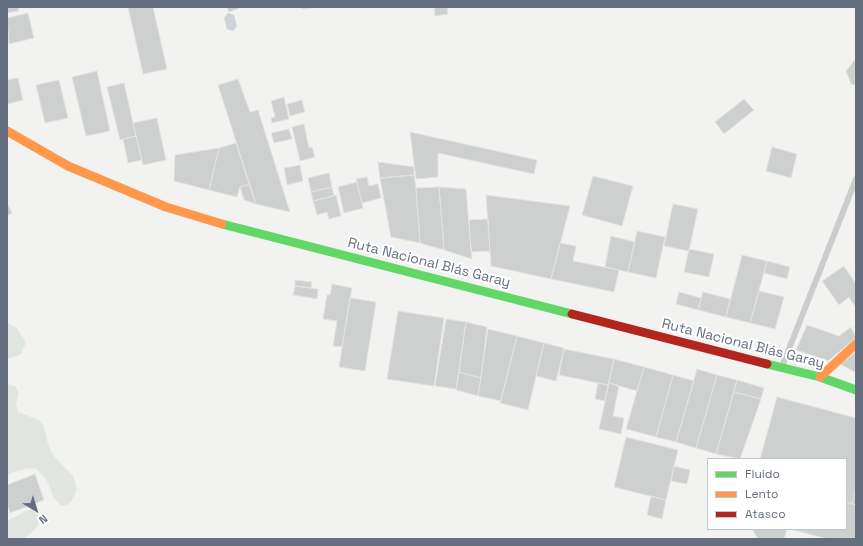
<!DOCTYPE html>
<meta charset="utf-8">
<style>
body{margin:0}
#map{position:relative;width:863px;height:546px;overflow:hidden;background:#f2f3f1;font-family:"Space Grotesk",sans-serif}
canvas{display:block}
.frame{position:absolute;inset:0;border:8px solid #646e7f;pointer-events:none}
.legend{position:absolute;left:707px;top:458px;width:140px;height:72px;box-sizing:border-box;background:#fff;border:1px solid #c1c5cc;margin:0;padding:5px 7px;list-style:none;font-size:12px;color:#646e7f}
.legend li{display:flex;align-items:center;gap:8px;height:20px}
.legend b{width:20px;border:1px solid #c1c5cc}
.north{position:absolute;left:16px;top:490px;width:40px;height:40px;-webkit-text-stroke:3px #fff;paint-order:stroke;rotate:142deg;font-size:11px;font-weight:700;line-height:16px;text-align:center;color:#646e7f}
.north::after{content:'';display:block;margin:auto;width:14px;height:18px;background:#646e7f;clip-path:polygon(50% 0,100% 100%,50% 72%,0 100%)}
</style>
<div id="map">
<canvas width="863" height="546"></canvas>
<div class="frame"></div>
<ul class="legend">
<li><b style="height:5px;background:#63d668"></b>Fluido</li>
<li><b style="height:5px;background:#ff974d"></b>Lento</li>
<li><b style="height:5px;background:#b3261e"></b>Atasco</li>
</ul>
<div class="north">N</div>
</div>
<script>
const context = document.querySelector('canvas').getContext('2d');
context.lineJoin = 'round';
function fillPath(path, color) {
  context.fillStyle = color;
  context.fill(path, 'evenodd');
}
function shape(rows) {
  const path = new Path2D();
  for (const r of rows) {
    path.moveTo(r[0], r[1]);
    for (let i = 2; i < r.length; i += 2) path.lineTo(r[i], r[i + 1]);
  }
  return path;
}
function trace(path, color, width, dash) {
  context.strokeStyle = color;
  context.lineWidth = width;
  context.lineCap = dash ? 'butt' : 'round';
  context.setLineDash(dash || []);
  context.stroke(path);
}
function drawText(font, color, halo, rows, align = 'center') {
  context.font = font + ' "Space Grotesk",sans-serif';
  context.lineWidth = 4;
  context.setLineDash([]);
  context.textBaseline = 'middle';
  context.strokeStyle = halo;
  context.fillStyle = color;
  for (const [text, x, y, turn = 0] of rows) {
    context.save();
    context.translate(x, y);
    context.rotate((+turn || 0) * Math.PI / 180);
    context.textAlign = isNaN(turn) ? turn : align;
    if (halo) context.strokeText(text, 0, 0);
    context.fillText(text, 0, 0);
    context.restore();
  }
}
const green = shape([
 [7,323,17,328,26,343,20,355,7,359],
 [7,384,15,386,19,393,16,405,18,412,39,420,44,427,48,444,53,455,73,476,77,489,71,502,68,504,63,506,60,505,54,498,46,479,37,469,28,468,11,473,7,476],
 [28,510,32,510,38,515,39,519,37,527,24,539,7,539,7,521]
]);
const water = shape([
 [228,13,234,15,237,26,233,31,227,29,224,18]
]);
const building = shape([
 [7,7,18,7,19,11,7,13,7,7],
 [128,7,153,7,167,69,143,74,128,7],
 [227,7,238,7,238,9,229,12,227,7],
 [301,7,311,7,311,8,302,9,301,7],
 [434,7,447,7,448,14,435,16,434,7],
 [28,13,34,38,9,44,7,18,28,13],
 [855,60,856,60,856,85,851,84,846,71,855,60],
 [97,71,110,131,86,136,72,77,97,71],
 [18,78,23,100,7,104,7,80,18,78],
 [238,79,250,112,258,110,290,212,256,204,218,85,238,79],
 [59,80,68,118,45,123,36,85,59,80],
 [124,83,136,136,120,140,107,87,124,83],
 [284,97,289,119,272,123,271,118,275,117,271,101,284,97],
 [744,99,754,110,724,134,715,122,744,99],
 [302,100,305,112,290,116,287,104,302,100],
 [157,118,166,160,143,165,133,123,157,118],
 [304,124,309,148,312,147,315,157,300,161,292,127,304,124],
 [289,129,292,139,274,143,271,133,289,129],
 [410,132,537,160,534,174,438,153,438,177,416,179,410,132],
 [136,136,142,160,128,163,123,139,136,136],
 [236,143,249,184,240,187,237,197,209,190,219,148,236,143],
 [772,147,797,154,791,178,766,171,772,147],
 [219,148,209,190,174,181,175,155,219,148],
 [378,162,414,167,414,175,380,178,378,162],
 [300,165,303,181,287,185,284,168,300,165],
 [329,173,332,187,311,192,308,178,329,173],
 [414,175,416,188,420,243,391,237,380,178,414,175],
 [593,176,633,186,622,226,582,215,593,176],
 [367,177,369,186,378,184,381,198,362,203,356,179,367,177],
 [357,182,363,208,344,213,338,187,357,182],
 [249,184,256,204,244,200,240,187,249,184],
 [332,187,334,196,313,201,311,192,332,187],
 [439,187,466,189,472,259,444,250,439,187],
 [439,187,444,250,420,243,416,188,439,187],
 [336,195,341,216,329,219,327,212,317,215,313,201,336,195],
 [486,195,570,206,551,279,491,266,486,195],
 [7,203,12,213,7,216,7,203],
 [673,204,698,209,689,251,664,246,673,204],
 [488,219,490,251,471,252,469,220,488,219],
 [637,231,665,237,656,278,628,272,637,231],
 [611,236,635,242,628,272,605,267,611,236],
 [560,243,576,246,573,261,619,270,614,292,551,279,560,243],
 [689,249,714,254,709,277,684,272,689,249],
 [742,255,767,261,750,323,726,317,742,255],
 [767,261,790,267,787,279,764,273,767,261],
 [844,266,856,284,856,308,849,297,839,305,822,281,844,266],
 [295,280,312,282,311,288,295,286,295,280],
 [332,284,352,288,342,347,333,346,337,321,323,319,327,295,330,295,332,284],
 [295,286,318,289,317,299,293,295,295,286],
 [759,291,784,297,775,329,750,323,759,291],
 [679,292,701,298,698,310,676,304,679,292],
 [703,292,730,299,726,317,698,310,703,292],
 [350,298,376,302,365,371,339,367,350,298],
 [398,311,444,318,434,386,387,379,398,311],
 [446,319,466,322,456,389,435,386,446,319],
 [466,322,487,327,481,378,459,372,466,322],
 [807,325,839,336,851,327,856,338,828,361,796,350,807,325],
 [488,329,517,336,501,401,478,396,488,329],
 [517,336,544,343,528,410,500,403,517,336],
 [544,343,564,348,556,381,536,376,544,343],
 [564,349,614,359,608,385,559,375,564,349],
 [856,352,856,370,854,372,840,364,856,352],
 [614,359,644,367,637,391,609,383,614,359],
 [644,367,673,375,656,437,626,429,644,367],
 [697,369,717,375,696,448,676,442,697,369],
 [459,372,481,378,478,396,456,390,459,372],
 [673,375,694,381,676,442,656,437,673,375],
 [717,375,737,380,716,454,696,448,717,375],
 [737,380,764,388,761,399,734,392,737,380],
 [598,383,608,385,605,401,595,399,598,383],
 [609,383,619,386,613,416,624,418,621,434,599,429,609,383],
 [734,392,761,399,740,459,716,454,734,392],
 [777,397,856,418,856,491,852,504,846,502,846,459,760,459,777,397],
 [626,437,678,450,666,500,614,487,626,437],
 [674,466,690,470,687,484,671,481,674,466],
 [35,474,44,500,10,513,7,503,7,485,35,474],
 [856,491,856,505,852,504,856,491],
 [651,496,666,500,662,519,647,515,651,496],
 [846,502,856,505,856,539,828,539,790,529,846,529,846,502],
 [752,529,787,529,784,539,758,539,752,529]
]);
const lane = shape([
 [783,364,856,179]
]);
const fast = shape([
 [222,224,572,314],
 [767,364,820,377,856,390]
]);
const slow = shape([
 [7,131,68,166,166,207,222,224],
 [820,377,856,344]
]);
const jam = shape([
 [572,314,767,364]
]);
const streetNames = [
 ["Ruta Nacional Blás Garay",429,263,14],
 ["Ruta Nacional Blás Garay",743,344,14]
];
fillPath(green, '#e1e5df');
fillPath(water, '#ced3d7');
fillPath(building, '#cecfcf');
trace(building, '#e2e2e1', 1);
trace(lane, '#cbcccc', 6);
trace(fast, '#63d668', 9);
trace(slow, '#ff974d', 9);
trace(jam, '#b3261e', 9);
drawText('14px', '#646e7f', '#fff', streetNames);
</script>
